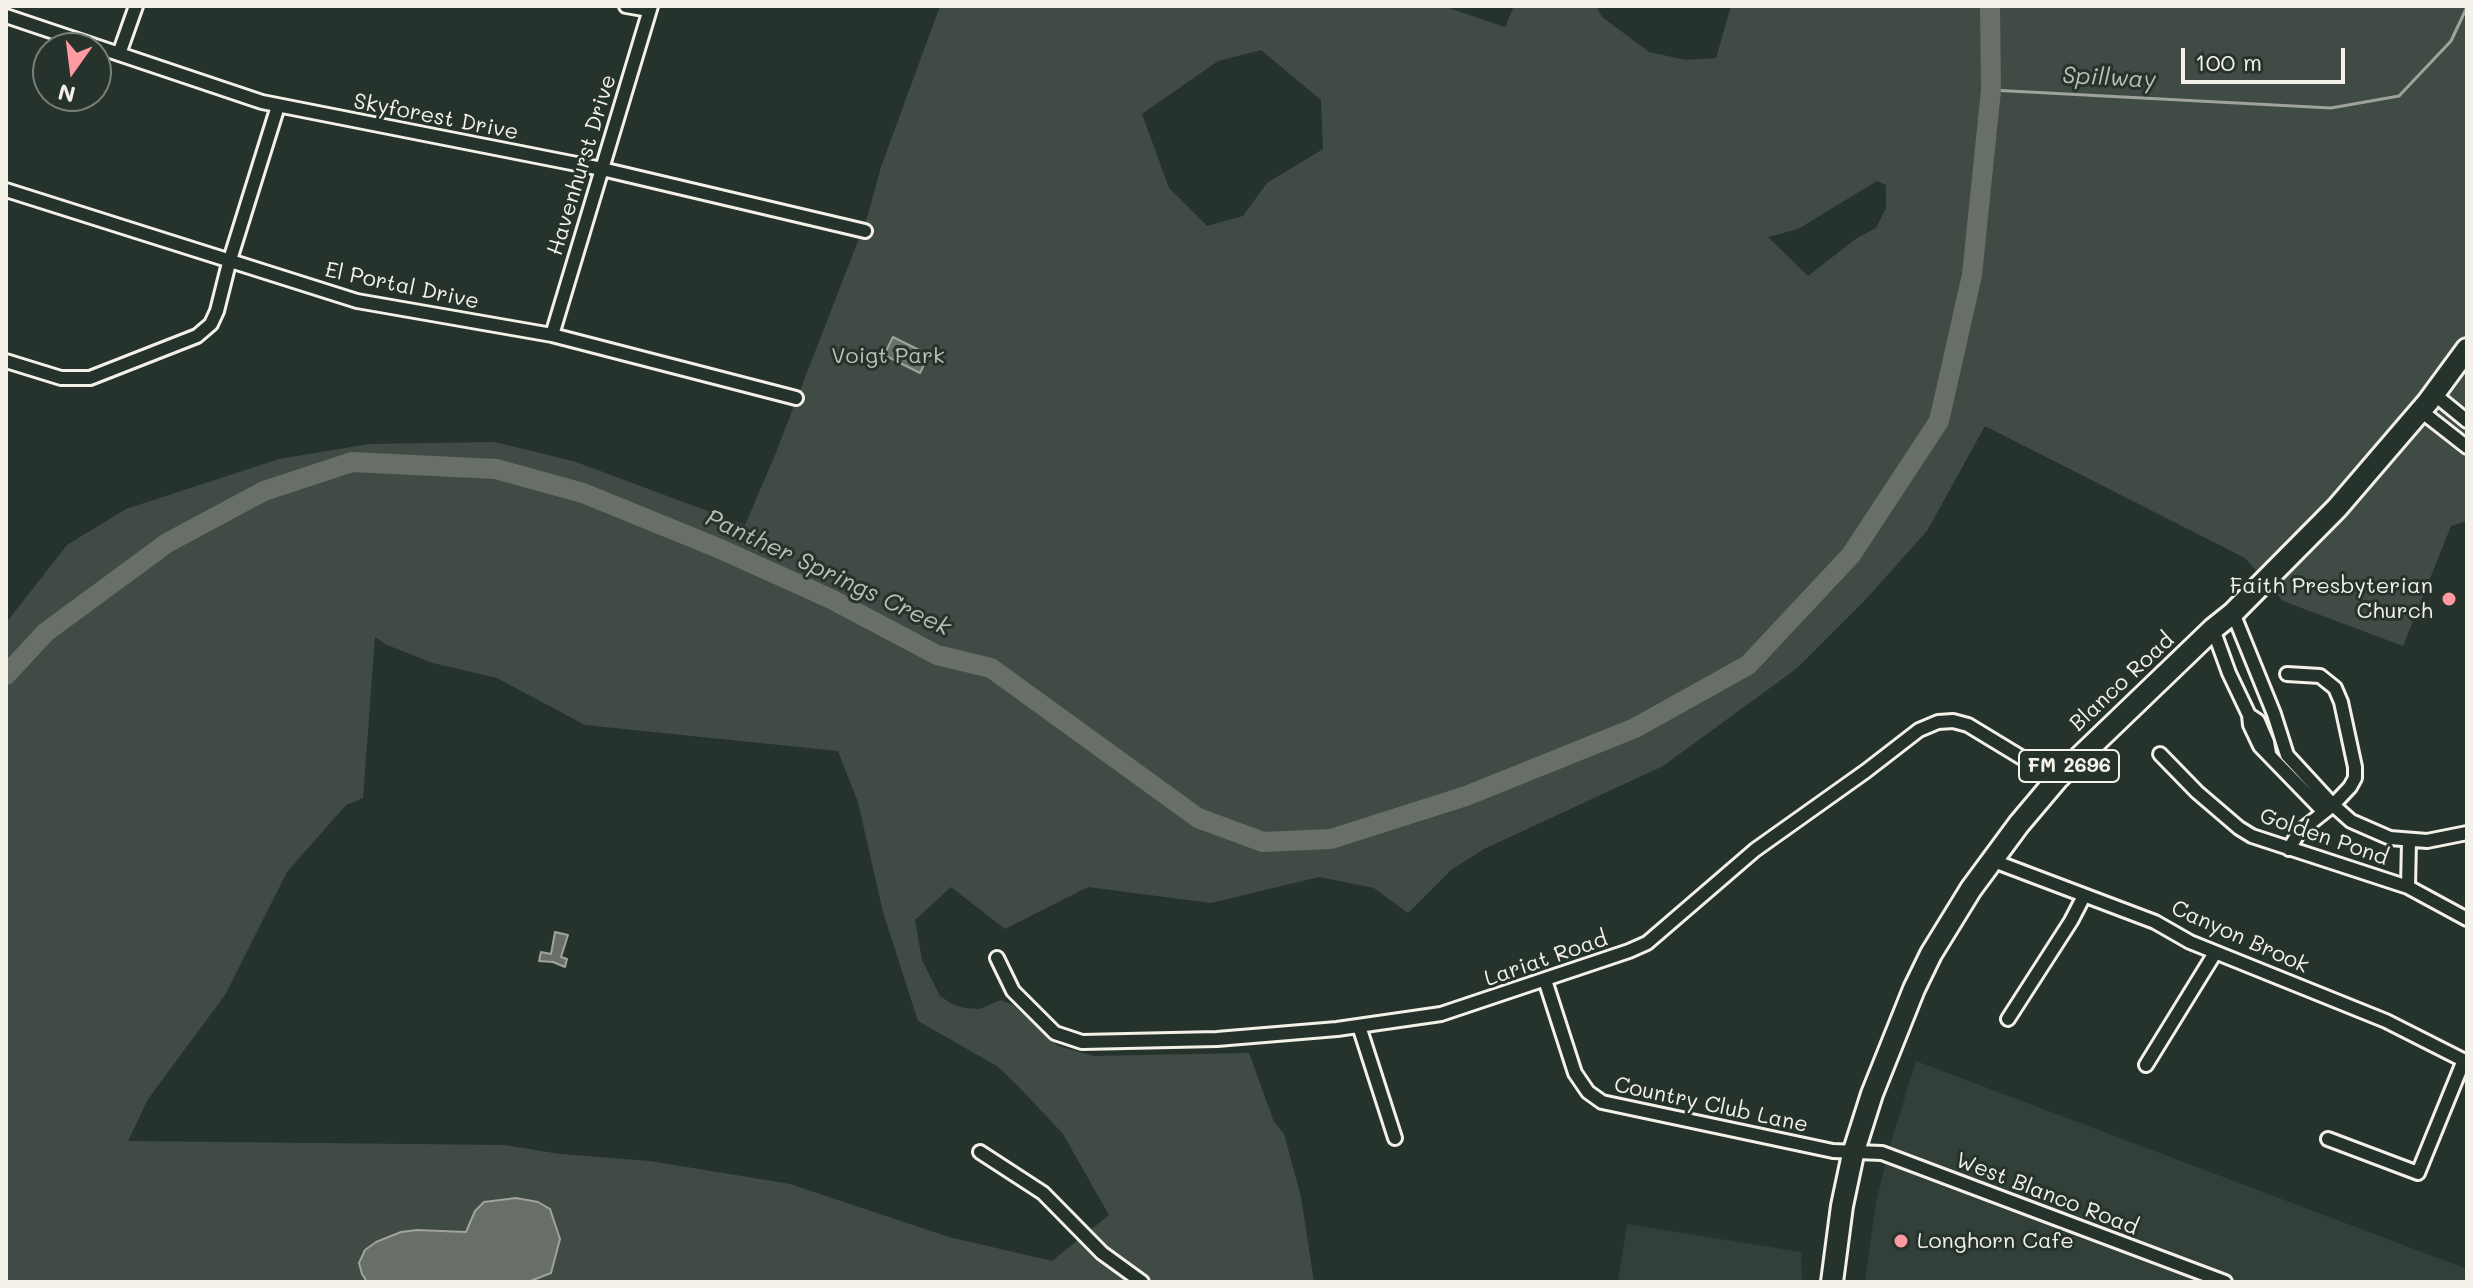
<!DOCTYPE html>
<style>
body{margin:0}
#map{position:relative;width:2473px;height:1288px;overflow:hidden;background:#26332d;font-family:Mali,sans-serif}
canvas{display:block}
.frame{position:absolute;inset:0;border:8px solid #f4f1e8;pointer-events:none}
.north{position:absolute;left:32px;top:32px;width:80px;height:80px;box-sizing:border-box;background:#26332d;border:2px solid #787f78;border-radius:50%;rotate:194deg;font-size:22px;font-weight:700;line-height:32px;text-align:center;color:#f4f1e8}
.north::after{content:'';display:block;margin:auto;width:28px;height:36px;background:#ff9aa2;clip-path:polygon(50% 0,100% 100%,50% 72%,0 100%)}
.scale{position:absolute;left:2181px;top:48px;width:164px;height:36px;box-sizing:border-box;border:4px solid #f4f1e8;border-top:0;padding-left:10px;font-size:24px;line-height:28px;white-space:nowrap;color:#f4f1e8;-webkit-text-stroke:6px #26332d;paint-order:stroke}
</style>
<div id="map">
<canvas width="2473" height="1288"></canvas>
<div class="frame"></div>
<div class="north">N</div>
<div class="scale">100 m</div>
</div>
<script>
const context = document.querySelector('canvas').getContext('2d');
context.lineJoin = 'round';
function fillPath(path, color) {
  context.fillStyle = color;
  context.fill(path, 'evenodd');
}
function shape(rows) {
  const path = new Path2D();
  for (const r of rows) {
    path.moveTo(r[0], r[1]);
    for (let i = 2; i < r.length; i += 2) path.lineTo(r[i], r[i + 1]);
  }
  return path;
}
function trace(path, color, width, dash) {
  context.strokeStyle = color;
  context.lineWidth = width;
  context.lineCap = dash ? 'butt' : 'round';
  context.setLineDash(dash || []);
  context.stroke(path);
}
function drawText(font, color, halo, rows, align = 'center') {
  context.font = font + ' Mali,sans-serif';
  context.lineWidth = 6;
  context.setLineDash([]);
  context.textBaseline = 'middle';
  context.strokeStyle = halo;
  context.fillStyle = color;
  for (const [text, x, y, turn = 0] of rows) {
    context.save();
    context.translate(x, y);
    context.rotate((+turn || 0) * Math.PI / 180);
    context.textAlign = isNaN(turn) ? turn : align;
    if (halo) context.strokeText(text, 0, 0);
    context.fillText(text, 0, 0);
    context.restore();
  }
}
const built = shape([
 [1916,1061,2467,1269,2467,1282,1865,1282,1876,1202,1891,1142],
 [1627,1224,1801,1252,1802,1282,1618,1282]
]);
const green = shape([
 [940,6,1443,6,1505,27,1514,6,1596,6,1602,17,1649,52,1686,60,1716,58,1731,6,2467,6,2467,521,2451,526,2403,646,2283,601,2245,558,1985,426,1927,531,1867,598,1796,669,1663,766,1484,849,1451,870,1408,913,1374,888,1319,877,1211,903,1088,887,1005,929,951,887,915,920,922,960,940,996,952,1004,965,1008,980,1009,1000,1000,1013,1005,1058,1046,1094,1056,1249,1053,1274,1122,1284,1134,1301,1197,1314,1282,6,1282,6,623,67,545,126,509,279,459,369,444,495,442,576,462,745,525,775,455,867,218,881,167],
 [1261,50,1321,100,1323,149,1267,183,1243,216,1207,226,1169,188,1142,114,1218,61],
 [1877,181,1886,185,1886,208,1876,228,1857,238,1808,276,1768,237,1798,229],
 [375,637,387,645,433,663,497,678,585,725,838,751,858,802,883,912,918,1021,997,1066,1017,1085,1063,1134,1109,1215,1052,1261,949,1237,790,1184,650,1161,560,1154,504,1145,128,1141,148,1099,225,995,287,872,346,805,363,798]
]);
const water = shape([
 [893,337,929,355,920,373,884,355,893,337],
 [555,932,568,935,561,957,567,959,565,967,553,962,539,961,541,952,551,954,555,932],
 [516,1198,538,1202,550,1209,560,1239,551,1273,528,1282,367,1282,362,1274,359,1263,365,1250,376,1242,401,1232,417,1230,466,1232,475,1211,484,1202,516,1198]
]);
const stream = shape([
 [1991,90,2331,108,2399,96,2451,41,2467,7]
]);
const river = shape([
 [6,675,46,632,167,543,264,491,352,462,496,469,583,493,718,548,831,599,937,655,991,668,1198,818,1263,842,1331,839,1466,796,1635,728,1748,665,1851,555,1939,421,1972,275,1991,90,1990,6]
]);
const minor = shape([
 [626,6,649,10],
 [6,16,262,102,602,169,865,231],
 [119,54,136,6],
 [6,190,357,301,552,335,796,398],
 [552,335,651,6],
 [6,361,61,378,90,378,197,336,211,324,217,311,229,263,278,106],
 [2434,394,2467,421],
 [2421,411,2467,447],
 [2233,613,2274,714,2287,755,2333,805,2351,821,2390,838,2427,841,2467,833],
 [2213,629,2229,673,2249,715,2250,725,2260,746,2324,812],
 [2287,674,2320,676,2335,688,2341,702,2355,767,2355,778,2350,787,2333,805,2299,832,2289,849],
 [2249,715,2258,721,2267,742,2269,753],
 [2160,754,2197,792,2239,828,2252,836,2408,887,2467,919],
 [1991,860,2155,922,2190,942,2386,1021,2467,1062],
 [2408,887,2409,841],
 [997,958,1013,991,1055,1033,1082,1042,1217,1039,1337,1029,1441,1014,1629,951,1647,943,1755,850,1866,771,1919,730,1938,722,1953,721,1968,725,2057,779],
 [1545,980,1575,1073,1588,1092,1602,1102,1833,1151,1882,1153,2225,1282],
 [2008,1019,2071,921,2084,896],
 [1359,1026,1395,1138],
 [2146,1065,2215,953],
 [2328,1139,2418,1173,2464,1060],
 [980,1152,1043,1193,1102,1253,1142,1282]
]);
const primary = shape([
 [1832,1282,1842,1206,1853,1154,1872,1094,1914,989,1931,954,1971,889,2019,824,2057,779,2213,629,2233,613,2337,508,2428,402,2467,349]
]);
const markers = [
 [2449,599,8,"#ff9aa2"],
 [1901,1241,8,"#ff9aa2"]
];
const shields = [
 [2069,766,100]
];
const shieldNames = [
 ["FM 2696",2069,766]
];
const streetNames = [
 ["Skyforest Drive",436,117,11],
 ["Havenhurst Drive",582,165,-73],
 ["El Portal Drive",402,286,12],
 ["Blanco Road",2122,682,-43],
 ["Golden Pond",2324,837,19],
 ["Canyon Brook",2240,937,24],
 ["Lariat Road",1546,959,-19],
 ["Country Club Lane",1711,1105,12],
 ["West Blanco Road",2047,1194,21]
];
const parkNames = [
 ["Voigt Park",888,356]
];
const poiNames = [
 ["Faith Presbyterian",2433,586],
 ["Church",2433,611],
 ["Longhorn Cafe",1917,1241,"left"]
];
const waterNames = [
 ["Spillway",2109,78,3],
 ["Panther Springs Creek",828,573,25]
];
fillPath(built, '#333f39');
fillPath(green, '#414b45');
fillPath(water, '#676f68');
trace(water, '#9fa39b', 2);
trace(stream, '#9fa39b', 3);
trace(river, '#676f68', 20);
trace(minor, '#f4f1e8', 18);
trace(primary, '#f4f1e8', 26);
trace(minor, '#26332d', 12);
trace(primary, '#26332d', 20);
for (const [x, y, r, color] of markers) {
  const dot = new Path2D();
  dot.arc(x, y, r, 0, 2 * Math.PI);
  context.fillStyle = color;
  context.fill(dot);
  trace(dot, '#26332d', 3);
}
for (const [x, y, w] of shields) {
  const box = new Path2D();
  box.roundRect(x - w / 2, y - 16, w, 32, 6);
  context.fillStyle = '#26332d';
  context.fill(box);
  trace(box, '#f4f1e8', 2);
}
drawText('bold 20px', '#f4f1e8', null, shieldNames);
drawText('22px', '#f4f1e8', '#26332d', streetNames);
drawText('22px', '#bebfb7', '#26332d', parkNames);
drawText('22px', '#f4f1e8', '#26332d', poiNames, 'right');
drawText('italic 24px', '#bcbdb5', '#26332d', waterNames);
</script>
